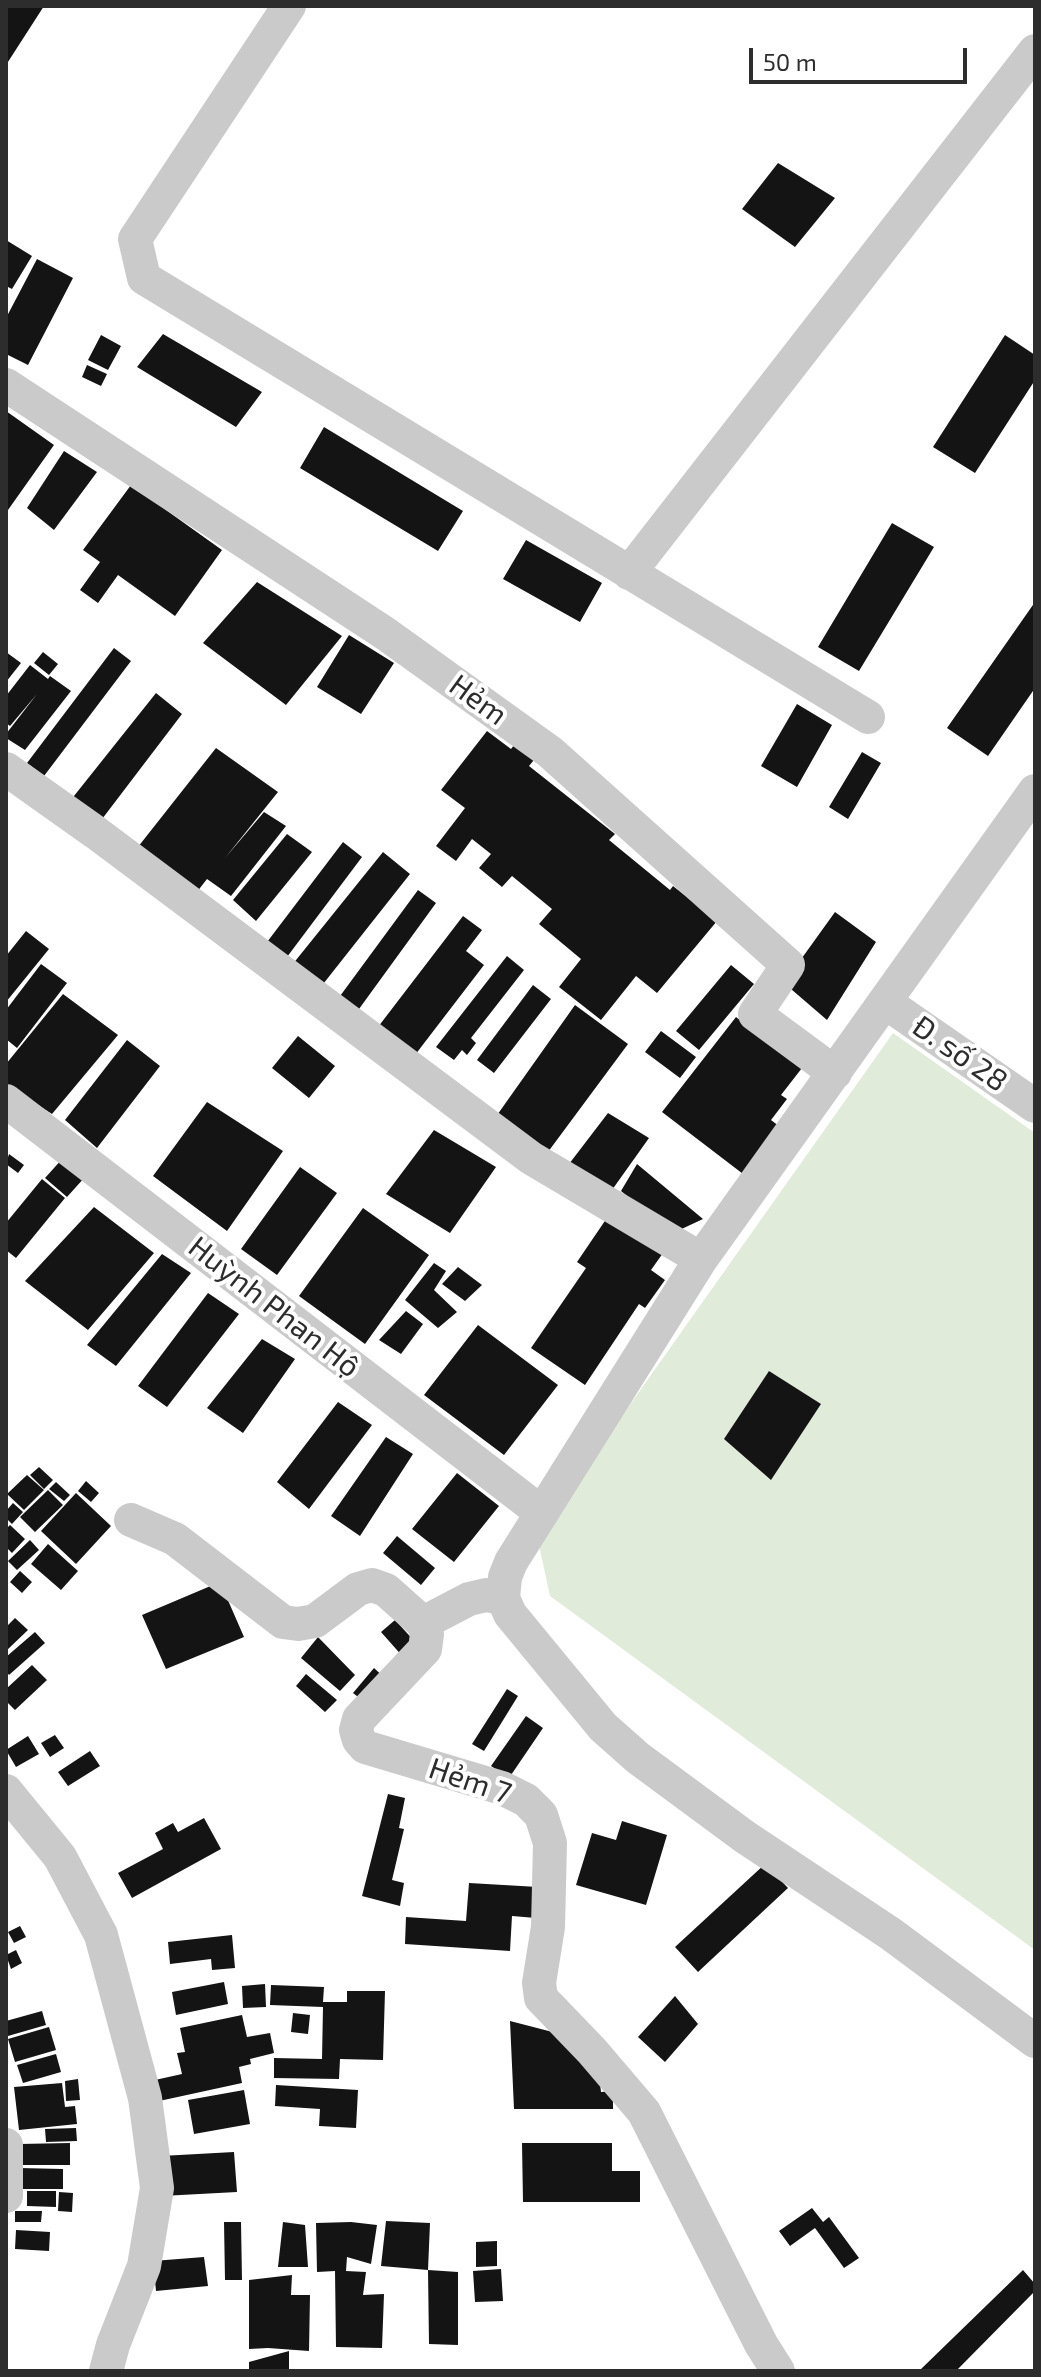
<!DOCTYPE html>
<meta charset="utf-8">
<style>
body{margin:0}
#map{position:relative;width:1041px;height:2377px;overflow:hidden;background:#fff;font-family:"Exo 2",sans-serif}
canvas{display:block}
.frame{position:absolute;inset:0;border:8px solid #2d2d2d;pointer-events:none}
.scale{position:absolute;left:749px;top:48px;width:218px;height:36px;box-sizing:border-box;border:4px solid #2d2d2d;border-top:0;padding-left:10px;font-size:24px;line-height:28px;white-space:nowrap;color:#2d2d2d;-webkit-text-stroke:6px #fff;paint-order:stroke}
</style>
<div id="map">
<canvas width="1041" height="2377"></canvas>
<div class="frame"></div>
<div class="scale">50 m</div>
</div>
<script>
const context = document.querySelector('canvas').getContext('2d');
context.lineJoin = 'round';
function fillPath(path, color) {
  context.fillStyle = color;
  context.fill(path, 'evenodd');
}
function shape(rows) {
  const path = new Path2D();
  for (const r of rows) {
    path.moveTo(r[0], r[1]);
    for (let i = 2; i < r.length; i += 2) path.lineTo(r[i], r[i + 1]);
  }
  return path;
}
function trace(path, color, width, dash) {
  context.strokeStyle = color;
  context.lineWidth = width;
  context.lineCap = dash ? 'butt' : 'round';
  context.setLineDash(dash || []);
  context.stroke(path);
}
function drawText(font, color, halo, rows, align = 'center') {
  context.font = font + ' "Exo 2",sans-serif';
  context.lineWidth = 8;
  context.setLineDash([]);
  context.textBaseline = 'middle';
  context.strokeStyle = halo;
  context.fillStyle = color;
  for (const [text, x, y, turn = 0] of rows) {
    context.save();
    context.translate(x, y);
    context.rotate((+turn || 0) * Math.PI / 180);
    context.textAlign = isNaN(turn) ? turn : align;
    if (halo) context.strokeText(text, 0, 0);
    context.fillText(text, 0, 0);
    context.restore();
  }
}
const green = shape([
 [893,1033,1035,1133,1035,1950,550,1596,537,1536]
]);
const building = shape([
 [6,6,44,6,6,65],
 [778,163,835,198,795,247,742,209],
 [6,240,32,256,12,289,6,286],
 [37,259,73,278,28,365,6,354,6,318],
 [163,334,262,392,236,427,137,367],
 [101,335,121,346,108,370,88,360],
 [1005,335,1035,355,1035,380,975,473,933,447],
 [87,365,107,374,101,386,82,377],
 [6,411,54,445,8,510,6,509],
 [324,427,463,511,438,551,300,468],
 [64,451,97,472,54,530,27,508],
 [131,485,222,550,175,616,118,575,98,603,80,590,100,562,83,550],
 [892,523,934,547,859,671,818,647],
 [526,540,602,583,580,622,503,579],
 [257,582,342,636,286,705,203,643],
 [1035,602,1035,688,988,756,947,728],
 [349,635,394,663,361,714,317,687],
 [114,648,131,661,44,776,27,763],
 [6,652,21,663,6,682],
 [43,652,58,664,49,675,34,663],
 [30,665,48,679,50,676,71,691,25,750,6,738,6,734,37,694,10,726,6,723,6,696],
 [156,693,182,714,96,827,66,806],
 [797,704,832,725,797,787,761,766],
 [487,731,511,749,518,740,538,755,529,766,615,834,609,840,670,890,673,886,717,921,657,993,636,976,601,1020,559,987,581,959,539,924,552,909,512,876,502,887,479,868,491,854,472,839,456,861,436,846,465,808,441,790],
 [216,748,278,792,225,858,264,812,286,826,231,896,207,879,193,897,134,852],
 [862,752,881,763,848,819,829,807],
 [287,834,312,852,256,921,233,900],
 [343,842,362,857,281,965,261,950],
 [383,852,410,874,316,993,288,970],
 [418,890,436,903,351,1020,332,1007],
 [835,912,876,942,827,1020,784,983],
 [463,916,482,930,466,951,484,965,415,1055,378,1027],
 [26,931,49,949,6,1002,6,956],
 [507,956,524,970,471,1038,476,1043,467,1055,462,1050,454,1060,436,1047],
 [41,964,67,983,17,1048,6,1039,6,1010],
 [731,965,754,984,699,1050,676,1031],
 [533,985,551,999,494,1073,477,1060],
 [63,994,118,1035,52,1114,6,1084,6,1064],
 [575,1005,628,1044,545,1156,495,1118],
 [736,1017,802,1068,781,1095,787,1099,771,1120,784,1130,747,1177,662,1112],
 [661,1031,696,1057,680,1078,645,1052],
 [298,1036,335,1066,309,1098,272,1068],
 [127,1040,160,1066,97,1148,65,1120],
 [207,1102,283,1151,227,1231,153,1176],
 [608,1113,649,1138,607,1197,569,1164],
 [434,1130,496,1167,450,1233,386,1194],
 [9,1154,24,1165,18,1173,6,1164],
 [63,1158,85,1177,67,1197,45,1178],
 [637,1164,703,1219,673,1233,621,1191],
 [300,1167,337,1193,277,1275,241,1249],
 [42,1179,65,1198,16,1258,6,1250,6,1223],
 [94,1207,154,1253,88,1330,25,1281],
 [363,1208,429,1255,365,1344,299,1296],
 [613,1209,668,1246,651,1270,665,1280,645,1308,639,1304,585,1385,531,1348,586,1268,577,1262],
 [162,1254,191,1273,116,1366,87,1345],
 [434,1263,446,1271,434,1290,457,1312,438,1328,405,1300],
 [458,1267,482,1285,465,1301,442,1284],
 [208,1293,239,1314,167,1407,138,1386],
 [406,1311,423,1324,401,1354,379,1340],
 [478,1325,558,1385,504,1455,424,1395],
 [262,1339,295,1359,243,1433,207,1408],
 [769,1371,821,1404,771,1480,724,1439],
 [338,1402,372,1425,309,1509,277,1482],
 [386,1437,413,1454,360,1536,331,1516],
 [39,1467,53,1480,44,1489,30,1475],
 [457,1473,499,1506,454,1562,412,1529],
 [27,1475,44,1490,24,1510,7,1494],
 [86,1481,99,1493,91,1502,78,1491],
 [56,1482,70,1495,64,1501,49,1489],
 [48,1490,63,1505,35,1532,20,1517],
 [76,1493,111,1526,76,1564,41,1531],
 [13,1503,23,1512,12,1524,6,1518,6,1511],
 [10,1525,25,1539,12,1553,6,1547,6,1529],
 [397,1536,435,1568,421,1585,383,1553],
 [30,1540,39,1550,17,1570,8,1561],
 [48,1544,78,1571,61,1590,31,1564],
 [20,1571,32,1582,22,1593,10,1582],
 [220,1582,244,1637,166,1669,142,1615],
 [15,1618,28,1630,6,1651,6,1627],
 [395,1620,418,1645,404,1658,381,1632],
 [35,1632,45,1643,9,1675,6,1671,6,1657],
 [318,1637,355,1675,340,1691,301,1658],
 [32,1665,47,1680,15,1710,6,1701,6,1689],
 [374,1668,387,1680,367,1704,353,1693],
 [306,1674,337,1700,325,1712,296,1686],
 [507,1689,518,1696,484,1751,472,1744],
 [526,1716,543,1728,509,1778,491,1766],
 [55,1735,64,1748,50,1757,41,1743],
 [28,1736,39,1754,16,1767,6,1750],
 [90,1751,100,1766,68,1786,58,1772],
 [388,1794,405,1798,399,1828,404,1829,392,1880,404,1883,400,1906,362,1896],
 [204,1818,221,1849,132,1898,118,1873,163,1849,155,1833,173,1823,178,1832],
 [622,1821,667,1835,646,1905,576,1885,592,1833,616,1840],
 [765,1864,788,1888,698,1972,675,1947],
 [469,1883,538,1887,536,1918,512,1916,510,1951,405,1944,406,1917,466,1921],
 [20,1926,26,1937,14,1943,8,1932],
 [232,1935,235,1968,212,1970,211,1959,170,1964,168,1942],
 [16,1950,22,1963,11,1969,6,1955],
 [224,1982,228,2004,176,2015,172,1992],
 [265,1984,266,2007,243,2008,242,1986],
 [271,1985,324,1987,323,2002,347,2002,347,1991,385,1991,383,2060,340,2059,339,2079,274,2078,274,2058,322,2059,323,2007,270,2005],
 [675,1996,698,2024,665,2062,638,2037],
 [42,2011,46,2025,8,2036,6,2021],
 [293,2013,310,2015,308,2034,291,2032],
 [242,2015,247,2037,270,2033,274,2053,250,2059,251,2064,239,2067,242,2083,150,2103,146,2082,182,2074,177,2053,185,2052,180,2028],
 [510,2021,568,2036,599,2074,601,2092,613,2091,613,2109,514,2109],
 [49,2027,56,2050,15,2062,8,2039],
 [56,2054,61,2072,23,2083,17,2065],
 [78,2079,80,2100,66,2101,65,2081],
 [62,2083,65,2107,75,2106,77,2124,19,2130,14,2087],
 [276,2085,358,2090,356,2128,319,2126,320,2109,275,2106],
 [244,2090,250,2124,194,2134,188,2100],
 [76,2128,77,2141,46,2142,45,2129],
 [70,2143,70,2165,19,2165,19,2144],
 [522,2143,612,2143,612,2171,640,2171,640,2202,523,2202],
 [234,2152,237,2192,162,2196,161,2156],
 [19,2168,63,2169,63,2189,19,2189],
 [27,2191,56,2191,56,2207,27,2206],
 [59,2192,73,2193,72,2212,58,2211],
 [812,2208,823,2222,829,2217,859,2258,844,2268,815,2228,790,2246,779,2231],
 [15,2211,42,2211,41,2222,15,2222],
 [386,2221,430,2223,428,2270,381,2266],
 [224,2222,241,2222,242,2280,225,2280],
 [283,2222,305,2225,308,2267,278,2267],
 [351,2222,377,2225,371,2264,347,2257,346,2271,366,2272,363,2295,384,2294,382,2348,336,2347,335,2271,317,2272,316,2223],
 [16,2230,50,2232,49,2251,15,2249],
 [497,2241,497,2266,476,2267,476,2242],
 [204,2257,208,2286,156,2291,153,2261],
 [501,2269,503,2301,475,2302,473,2271],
 [428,2270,458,2272,458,2345,429,2344],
 [1023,2270,1035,2284,1035,2291,956,2371,919,2371],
 [292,2275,291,2295,310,2295,309,2351,268,2348,249,2349,249,2280],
 [289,2351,289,2371,249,2371,249,2362]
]);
const minor = shape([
 [289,6,135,239,144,278,868,717],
 [6,385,386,634,550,752,788,965,755,1014,835,1073],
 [629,573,1035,51],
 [6,769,95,832,531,1158,701,1259],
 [1035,791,701,1259,511,1562,505,1577,503,1598,510,1614,603,1727,638,1758,745,1837,891,1934,1035,2041],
 [885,1002,1035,1106],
 [6,1101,542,1513],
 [131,1520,175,1539,283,1622,298,1624,315,1621,358,1589,372,1585,386,1590,423,1623,427,1634,425,1649,359,1719,356,1730,359,1740,365,1747,502,1788,526,1800,541,1815,550,1843,548,1927,539,1983,541,1998,592,2051,644,2112,761,2344,778,2371],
 [423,1623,469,1599,486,1595,503,1598],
 [6,1791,60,1857,101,1935,145,2098,157,2188,144,2266,113,2345,106,2371],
 [6,2145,6,2196]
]);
const streetNames = [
 ["Hẻm",478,700,36],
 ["Đ. số 28",960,1054,35],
 ["Huỳnh Phan Hộ",274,1307,38],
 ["Hẻm 7",470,1781,19]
];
fillPath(green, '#e1ebd9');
fillPath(building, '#141414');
trace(minor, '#cacaca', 34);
drawText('30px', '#2d2d2d', '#fff', streetNames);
</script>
